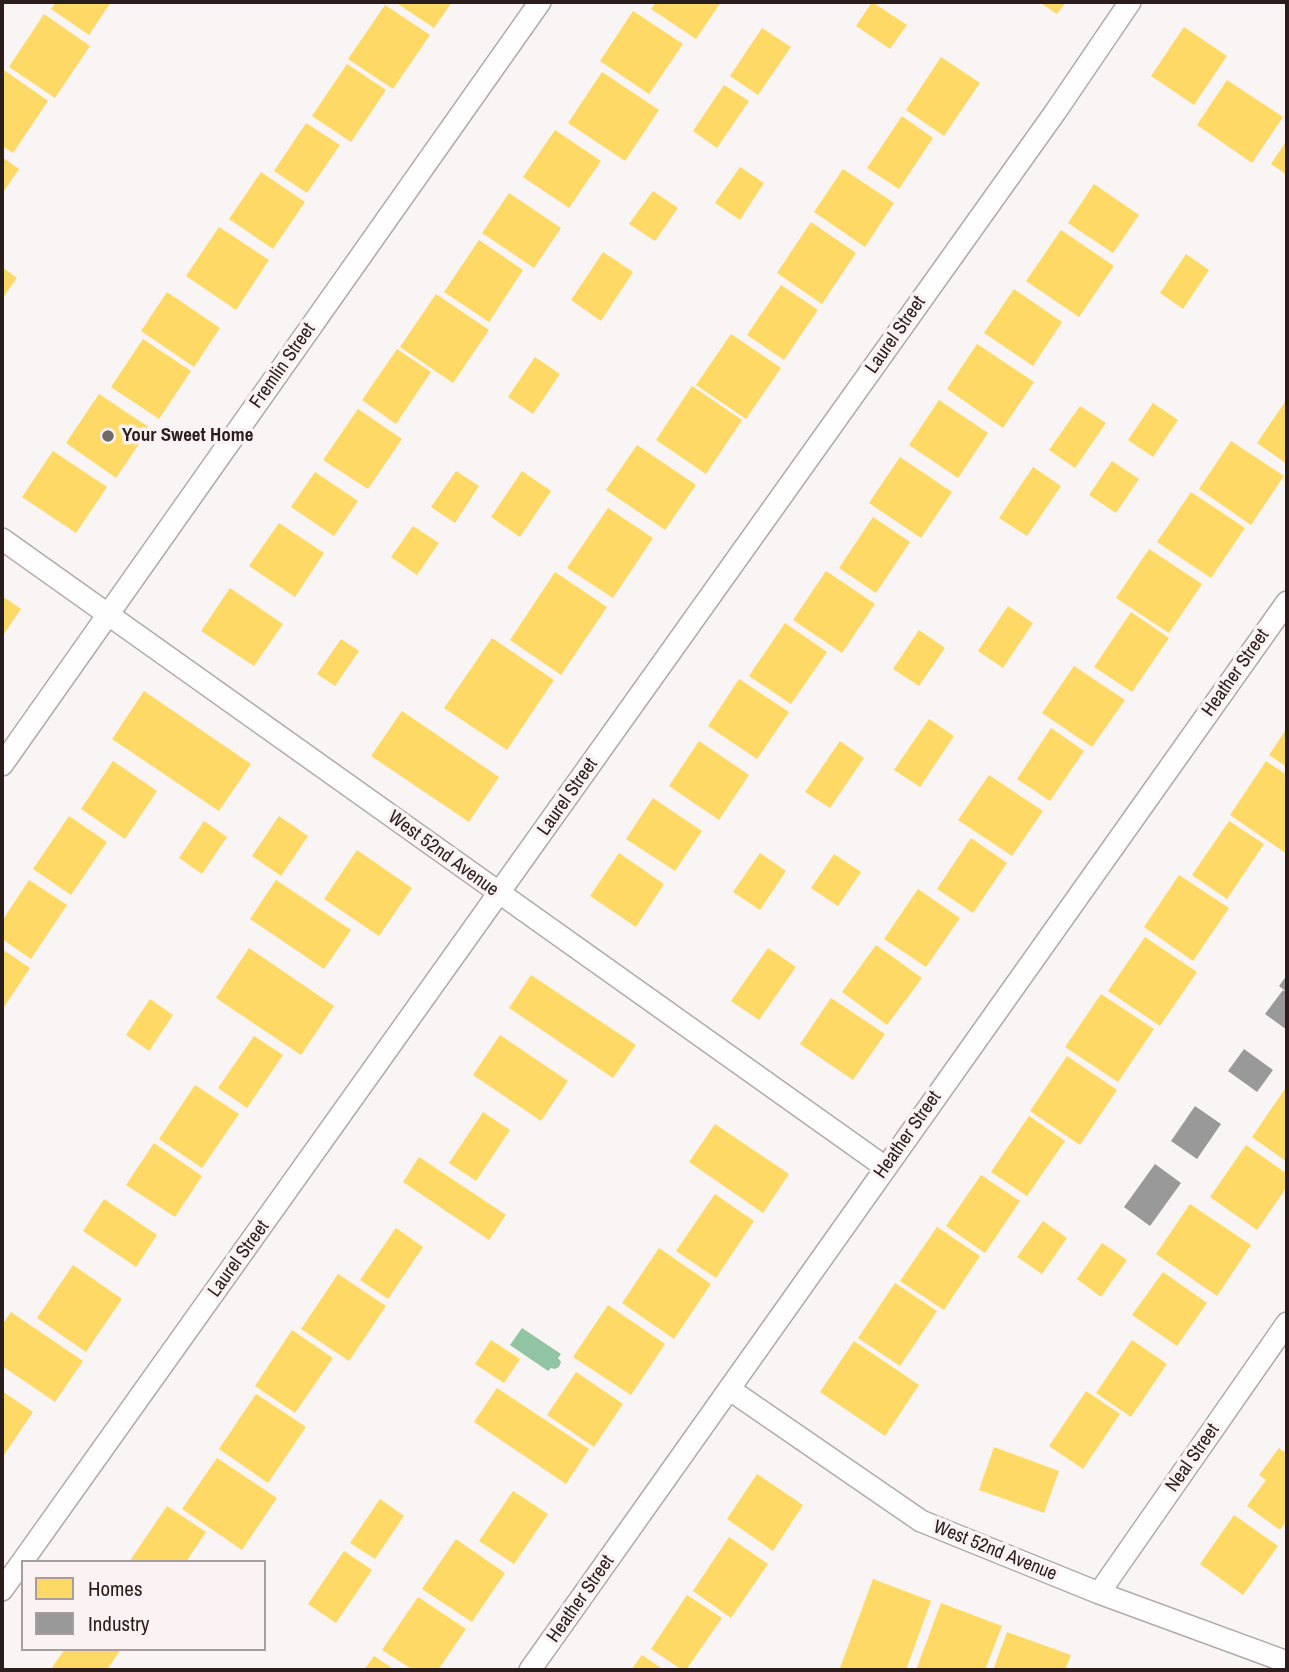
<!DOCTYPE html>
<style>
body{margin:0}
#map{position:relative;width:1289px;height:1672px;overflow:hidden;background:#f9f5f5;font-family:"Archivo Narrow",sans-serif}
canvas{display:block}
.frame{position:absolute;inset:0;border:4px solid #2b1d1c;pointer-events:none}
.legend{position:absolute;left:21px;top:1560px;width:245px;height:91px;box-sizing:border-box;background:#fbf3f3;border:2px solid #a89d9d;margin:0;padding:9px 12px;list-style:none;font-size:21px;color:#2b1d1c}
.legend li{display:flex;align-items:center;gap:14px;height:35px}
.legend b{width:35px;border:2px solid #a89d9d}
</style>
<div id="map">
<canvas width="1289" height="1672"></canvas>
<div class="frame"></div>
<ul class="legend">
<li><b style="height:19px;background:#ffd966"></b>Homes</li>
<li><b style="height:19px;background:#999"></b>Industry</li>
</ul>
</div>
<script>
const context = document.querySelector('canvas').getContext('2d');
context.lineJoin = 'round';
function fillPath(path, color) {
  context.fillStyle = color;
  context.fill(path, 'evenodd');
}
function shape(rows) {
  const path = new Path2D();
  for (const r of rows) {
    path.moveTo(r[0], r[1]);
    for (let i = 2; i < r.length; i += 2) path.lineTo(r[i], r[i + 1]);
  }
  return path;
}
function trace(path, color, width, dash) {
  context.strokeStyle = color;
  context.lineWidth = width;
  context.lineCap = dash ? 'butt' : 'round';
  context.setLineDash(dash || []);
  context.stroke(path);
}
function drawText(font, color, halo, rows, align = 'center') {
  context.font = font + ' "Archivo Narrow",sans-serif';
  context.lineWidth = 7;
  context.setLineDash([]);
  context.textBaseline = 'middle';
  context.strokeStyle = halo;
  context.fillStyle = color;
  for (const [text, x, y, turn = 0] of rows) {
    context.save();
    context.translate(x, y);
    context.rotate((+turn || 0) * Math.PI / 180);
    context.textAlign = isNaN(turn) ? turn : align;
    if (halo) context.strokeText(text, 0, 0);
    context.fillText(text, 0, 0);
    context.restore();
  }
}
const water = shape([
 [522,1328,561,1354,558,1358,561,1362,559,1367,555,1369,551,1368,548,1371,510,1345]
]);
const homes = shape([
 [56,2,111,2,89,35,51,9],
 [395,2,452,2,434,28],
 [656,2,721,2,696,39,651,9],
 [872,2,907,25,890,49,856,26],
 [1039,2,1066,2,1057,14],
 [385,5,430,35,393,89,348,59],
 [633,11,683,44,649,94,600,61],
 [44,14,90,46,55,98,9,67],
 [1184,27,1227,56,1194,105,1151,76],
 [762,28,791,47,758,95,730,76],
 [941,57,980,83,944,136,906,110],
 [347,64,386,90,351,142,312,116],
 [4,70,48,101,13,153,2,146],
 [602,72,659,110,625,161,568,123],
 [1227,80,1283,117,1252,163,1197,125],
 [724,85,749,101,717,148,693,131],
 [902,116,933,138,899,189,867,168],
 [306,123,340,145,307,193,274,171],
 [555,130,601,161,569,208,523,177],
 [1287,140,1287,175,1271,164],
 [2,157,19,169,2,194],
 [740,167,764,183,740,220,715,203],
 [843,169,894,203,865,247,814,212],
 [261,172,305,202,273,249,229,219],
 [1094,184,1139,215,1113,253,1068,223],
 [653,191,678,208,655,241,629,224],
 [509,193,561,228,534,268,482,233],
 [811,222,856,253,822,304,777,273],
 [219,227,269,260,236,310,186,276],
 [1061,230,1114,266,1079,317,1026,281],
 [479,240,523,270,489,322,444,292],
 [603,252,633,272,601,321,571,300],
 [1186,254,1209,270,1183,309,1160,293],
 [2,267,17,278,2,299],
 [781,285,818,310,784,360,747,335],
 [1014,289,1062,322,1033,366,984,333],
 [167,292,220,328,194,367,141,331],
 [436,294,489,330,453,383,400,347],
 [731,334,781,368,746,419,696,385],
 [143,339,191,371,159,419,111,387],
 [977,344,1034,382,1003,428,947,389],
 [397,349,431,372,396,424,362,400],
 [535,357,560,374,533,414,508,397],
 [692,386,742,420,706,474,656,440],
 [99,394,150,428,116,478,66,443],
 [1287,399,1287,464,1257,443],
 [939,400,988,433,958,478,909,445],
 [1153,403,1178,420,1153,457,1128,440],
 [1080,406,1106,423,1075,468,1049,450],
 [358,409,402,439,368,489,323,460],
 [1231,441,1284,476,1251,525,1199,489],
 [637,445,696,485,665,530,606,490],
 [53,451,107,487,76,533,22,497],
 [900,457,952,492,921,538,869,503],
 [1112,461,1139,479,1116,513,1089,495],
 [1033,467,1061,486,1027,536,999,518],
 [456,471,479,486,455,523,431,507],
 [522,471,551,491,520,537,491,517],
 [315,472,358,501,334,536,291,507],
 [1191,492,1245,528,1211,578,1157,542],
 [608,508,653,538,613,598,567,568],
 [873,517,910,542,876,593,839,568],
 [279,523,324,553,295,597,249,566],
 [413,526,439,543,417,575,391,557],
 [1149,549,1202,584,1169,633,1116,598],
 [826,571,875,604,842,653,793,620],
 [555,572,607,607,561,675,510,640],
 [230,588,283,624,254,666,201,631],
 [2,596,21,609,2,637],
 [1008,606,1033,623,1003,668,978,651],
 [1131,612,1169,638,1132,692,1094,667],
 [785,623,827,652,791,704,749,676],
 [919,630,945,648,919,686,893,669],
 [492,638,554,680,507,750,444,708],
 [341,639,359,651,335,686,317,674],
 [1074,666,1125,700,1092,747,1042,713],
 [739,679,789,712,757,759,708,726],
 [144,691,251,764,219,811,112,739],
 [402,711,499,777,469,822,371,756],
 [929,719,954,736,920,787,894,770],
 [1051,728,1084,751,1050,801,1017,779],
 [1287,728,1287,767,1269,755],
 [699,741,749,775,719,820,669,786],
 [840,741,864,758,830,808,805,792],
 [113,761,157,791,125,839,81,809],
 [1266,761,1287,775,1287,854,1230,815],
 [989,775,1043,811,1012,856,958,820],
 [653,798,702,831,675,871,626,839],
 [69,816,107,842,71,895,33,869],
 [279,816,308,836,281,876,252,856],
 [204,821,227,837,202,874,179,858],
 [1229,821,1264,844,1227,899,1192,875],
 [971,838,1007,863,973,913,937,889],
 [357,850,412,888,379,936,324,899],
 [619,853,664,884,636,927,590,896],
 [760,853,786,871,760,910,733,892],
 [834,854,861,872,838,906,811,888],
 [1179,875,1229,908,1193,961,1144,927],
 [29,880,67,905,31,959,2,939,2,921],
 [276,880,351,930,324,969,250,919],
 [918,889,960,918,926,967,884,939],
 [1145,937,1197,972,1160,1026,1108,991],
 [876,945,922,978,887,1025,842,992],
 [249,948,334,1006,301,1055,216,998],
 [768,948,796,967,759,1020,731,1001],
 [2,949,30,968,2,1010],
 [531,975,636,1045,613,1078,509,1008],
 [1101,994,1154,1029,1118,1082,1065,1047],
 [831,998,885,1034,853,1080,800,1044],
 [150,999,173,1015,149,1051,126,1035],
 [500,1035,568,1081,541,1121,473,1075],
 [254,1036,283,1055,247,1108,218,1088],
 [1067,1056,1117,1090,1080,1145,1030,1111],
 [195,1085,239,1114,202,1168,159,1139],
 [1287,1086,1287,1162,1252,1137],
 [483,1112,510,1130,476,1181,449,1163],
 [1029,1116,1065,1141,1027,1196,991,1172],
 [715,1124,789,1174,763,1213,689,1162],
 [154,1143,202,1176,175,1217,126,1185],
 [1246,1145,1287,1174,1287,1187,1257,1230,1210,1197],
 [419,1157,506,1215,489,1240,403,1182],
 [981,1175,1020,1201,985,1253,946,1226],
 [715,1194,754,1221,716,1278,676,1251],
 [104,1199,157,1235,136,1267,83,1231],
 [1190,1204,1251,1245,1217,1296,1156,1254],
 [1043,1221,1067,1238,1042,1274,1017,1257],
 [937,1227,980,1256,944,1310,900,1281],
 [396,1228,423,1247,388,1299,360,1280],
 [1102,1243,1127,1260,1101,1297,1077,1279],
 [659,1248,711,1284,674,1339,622,1303],
 [73,1265,122,1299,86,1352,37,1318],
 [1163,1272,1207,1303,1177,1346,1132,1315],
 [338,1274,386,1306,349,1361,301,1329],
 [895,1283,937,1311,900,1366,858,1338],
 [608,1305,665,1344,631,1395,573,1357],
 [11,1312,83,1361,55,1402,2,1366,2,1325],
 [292,1330,333,1358,295,1413,255,1386],
 [491,1340,520,1359,504,1383,475,1364],
 [1132,1340,1167,1364,1131,1417,1096,1393],
 [854,1341,919,1385,885,1436,820,1392],
 [576,1372,623,1404,594,1447,547,1415],
 [497,1388,589,1449,566,1484,474,1422],
 [2,1391,33,1412,2,1458],
 [1086,1391,1120,1414,1083,1469,1049,1446],
 [256,1394,306,1427,268,1483,219,1449],
 [994,1447,1059,1471,1044,1513,979,1490],
 [1279,1448,1287,1454,1287,1521,1280,1530,1247,1506,1266,1480,1259,1475],
 [217,1458,277,1498,242,1550,182,1509],
 [757,1474,803,1505,773,1551,727,1519],
 [513,1491,548,1514,514,1564,479,1541],
 [380,1499,404,1516,375,1559,350,1543],
 [167,1506,206,1532,186,1562,129,1562],
 [1234,1515,1278,1546,1243,1595,1200,1564],
 [729,1537,768,1564,731,1618,693,1591],
 [456,1539,505,1573,472,1622,422,1589],
 [344,1551,372,1570,336,1623,308,1604],
 [873,1579,931,1601,906,1670,846,1670,840,1668],
 [687,1595,722,1618,686,1670,682,1670,651,1649],
 [418,1597,466,1629,438,1670,413,1670,382,1650],
 [941,1603,1002,1626,985,1670,916,1670],
 [1007,1632,1071,1655,1065,1670,993,1670],
 [65,1649,121,1649,107,1670,50,1670],
 [642,1655,664,1670,631,1670],
 [374,1656,395,1670,364,1670]
]);
const industry = shape([
 [1287,975,1287,992,1279,986],
 [1283,990,1287,993,1287,1030,1265,1014],
 [1244,1049,1273,1070,1257,1092,1228,1071],
 [1195,1106,1221,1124,1197,1159,1171,1141],
 [1155,1164,1181,1183,1150,1226,1124,1207]
]);
const minor = shape([
 [2,539,885,1167],
 [2,765,540,2],
 [729,1389,921,1521,1099,1593,1287,1662],
 [2,1590,1056,111,1130,2],
 [1099,1593,1287,1323],
 [530,1670,1287,602]
]);
const markers = [
 [108,436,7,"#736968"]
];
const streetNames = [
 ["Laurel Street",896,335,-55],
 ["Fremlin Street",283,366,-55],
 ["Heather Street",1236,673,-55],
 ["Laurel Street",568,797,-55],
 ["West 52nd Avenue",443,854,36],
 ["Heather Street",908,1135,-55],
 ["Laurel Street",239,1259,-54],
 ["Neal Street",1193,1458,-55],
 ["West 52nd Avenue",995,1551,22],
 ["Heather Street",581,1599,-55]
];
const poiNames = [
 ["Your Sweet Home",122,436]
];
fillPath(water, '#91c4a2');
fillPath(homes, '#ffd966');
fillPath(industry, '#999');
trace(minor, '#b2aaa9', 24);
trace(minor, '#fefefe', 21);
for (const [x, y, r, color] of markers) {
  const dot = new Path2D();
  dot.arc(x, y, r, 0, 2 * Math.PI);
  context.fillStyle = color;
  context.fill(dot);
  trace(dot, '#fbf3f3', 2.5);
}
drawText('19px', '#2b1d1c', '#fbf3f3', streetNames);
drawText('bold 19px', '#2b1d1c', '#fbf3f3', poiNames, 'left');
</script>
